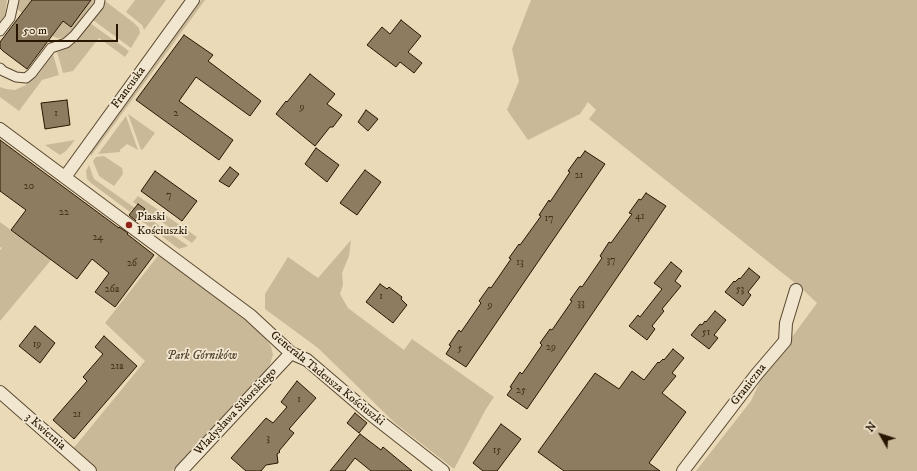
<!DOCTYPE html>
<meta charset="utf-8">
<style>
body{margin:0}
#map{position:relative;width:917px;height:471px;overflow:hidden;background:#eadab8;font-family:"IM FELL DW Pica",serif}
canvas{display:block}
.north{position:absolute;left:861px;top:415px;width:40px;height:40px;-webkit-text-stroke:3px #f1e7d1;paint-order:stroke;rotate:309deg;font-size:11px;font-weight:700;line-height:16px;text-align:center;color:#291601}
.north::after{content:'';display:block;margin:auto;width:14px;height:18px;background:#291601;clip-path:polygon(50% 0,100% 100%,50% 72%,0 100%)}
.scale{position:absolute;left:16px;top:24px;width:102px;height:18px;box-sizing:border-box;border:2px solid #291601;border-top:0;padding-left:5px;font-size:12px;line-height:14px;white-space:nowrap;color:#291601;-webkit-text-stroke:3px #f1e7d1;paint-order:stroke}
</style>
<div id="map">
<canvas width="917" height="471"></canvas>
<div class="north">N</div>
<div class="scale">50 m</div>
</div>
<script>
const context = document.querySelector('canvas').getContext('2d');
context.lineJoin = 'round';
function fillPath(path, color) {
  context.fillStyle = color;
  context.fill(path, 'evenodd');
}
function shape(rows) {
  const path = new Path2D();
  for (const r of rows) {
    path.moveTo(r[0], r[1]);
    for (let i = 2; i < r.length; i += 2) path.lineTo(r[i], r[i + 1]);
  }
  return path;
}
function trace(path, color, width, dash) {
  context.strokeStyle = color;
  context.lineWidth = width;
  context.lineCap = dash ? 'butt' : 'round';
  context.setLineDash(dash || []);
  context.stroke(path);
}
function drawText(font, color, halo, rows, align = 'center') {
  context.font = font + ' "IM FELL DW Pica",serif';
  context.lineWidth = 3.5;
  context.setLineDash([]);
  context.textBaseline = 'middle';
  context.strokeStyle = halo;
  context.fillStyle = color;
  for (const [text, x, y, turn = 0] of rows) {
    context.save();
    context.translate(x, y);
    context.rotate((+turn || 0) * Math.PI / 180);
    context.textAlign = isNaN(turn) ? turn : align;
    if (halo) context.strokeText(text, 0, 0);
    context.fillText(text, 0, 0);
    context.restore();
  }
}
const green = shape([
 [0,0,7,0,5,16,0,23],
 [16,0,32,0,22,13,16,8],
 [91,0,95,0,69,35,63,38,57,38,52,36,63,21,71,27],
 [135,0,166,0,144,30,142,25,126,12],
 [201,0,205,0,91,156,90,153],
 [531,0,917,0,917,471,696,471,751,401,761,379,817,303,800,287,589,119,596,110,588,102,580,114,528,140,507,110,519,81,512,49],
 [105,1,134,23,139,28,140,33,131,48,93,20],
 [90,23,129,51,125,57,99,38,73,71,63,73,57,52,63,50,73,44],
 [53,54,59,75,42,80,19,111,0,97,0,87,6,89,15,90,26,85],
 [128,114,155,133,143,149,141,150],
 [126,116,138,150,127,144,120,150,120,152,98,154],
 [75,140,66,151,60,155,45,145],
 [104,156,122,168,123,174,114,186,99,176,93,161,96,157],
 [89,165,94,179,97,181,188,246,179,249,139,219,141,215,132,209,130,212,91,183,87,179,86,171],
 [138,196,197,237,192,243,133,202],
 [0,222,51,260,0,321,0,250,2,248,0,247],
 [351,240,349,256,342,273,343,285,340,294,348,308,404,350,412,339,494,397,486,409,454,469,395,423,318,348,265,309,265,294,288,257,318,278],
 [161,252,260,331,271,346,273,355,270,364,266,370,172,471,98,471,72,450,145,361,105,323]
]);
const building = shape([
 [32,0,91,0,71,27,63,21,27,69,3,51,0,48,0,42,32,0],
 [401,20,421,36,408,52,422,63,414,73,400,62,396,67,367,45,382,27,390,34,401,20],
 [184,35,213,55,208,61,261,101,250,116,196,77,179,101,233,140,219,160,136,100,184,35],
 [310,74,335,94,327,104,342,115,333,127,330,127,315,146,276,114,286,101,287,102,310,74],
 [67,100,70,125,45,129,41,103,67,100],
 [366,110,378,119,368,131,358,122,366,110],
 [0,140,119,228,119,227,128,233,127,234,154,255,115,307,95,292,109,273,92,259,77,279,11,230,26,210,0,191,0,140],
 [316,148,339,165,327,182,305,164,316,148],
 [585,151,605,164,466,367,446,354,451,346,449,345,459,330,461,332,481,303,479,301,489,287,491,288,511,259,509,258,519,244,520,245,536,223,541,216,539,215,549,200,550,202,570,172,568,171,578,157,580,158,585,151],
 [230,167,239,174,229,187,219,181,230,167],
 [365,170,381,182,357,215,340,203,365,170],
 [155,171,197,201,182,221,141,191,155,171],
 [646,193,666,206,527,409,507,395,512,388,510,387,520,372,522,374,527,367,542,345,540,343,550,329,552,330,572,301,570,300,580,286,582,287,602,258,600,256,609,242,611,243,632,214,629,213,639,199,641,200,646,193],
 [138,204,145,209,136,221,129,215,138,204],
 [671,262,682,271,675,281,681,286,662,309,664,311,652,326,655,329,647,340,629,326,638,315,640,317,662,289,654,283,671,262],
 [749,268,760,277,748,292,751,295,743,306,725,292,734,281,735,282,739,278,740,279,749,268],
 [380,284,387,289,389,287,402,297,401,299,407,305,393,323,366,302,380,284],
 [715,311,726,320,714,335,718,338,709,349,691,335,700,324,702,325,705,321,706,322,715,311],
 [35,326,55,343,40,363,19,346,35,326],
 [104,336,137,366,74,439,53,420,87,381,83,377,103,354,95,347,104,336],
 [673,349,684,358,672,373,676,376,662,393,686,412,649,463,660,471,564,471,538,452,595,373,619,389,632,371,644,380,658,362,659,363,663,359,664,360,673,349],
 [297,381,316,398,289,429,294,433,279,451,280,452,277,454,278,463,266,465,261,471,246,471,231,458,266,418,273,423,287,407,281,402,297,381],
 [355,413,367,423,359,433,347,423,355,413],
 [501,424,521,439,497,471,483,471,473,463,501,424],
 [360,434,381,450,383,447,412,471,371,471,355,458,345,471,330,471,360,434]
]);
const pedestrian = shape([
 [0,31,10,18,14,0],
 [0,68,3,71,16,77,26,78,32,73,51,48,66,43,74,36,99,5,100,0]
]);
const minor = shape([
 [0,129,250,315,291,353,307,360,369,413,443,471],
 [65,177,193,0],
 [0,392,90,471],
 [181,471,291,353],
 [683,471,756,375,785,341,786,323,796,290]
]);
const markers = [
 [129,225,4,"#8f2418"]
];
const numberNames = [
 ["9",302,108],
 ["1",56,114],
 ["2",176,114],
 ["21",579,176],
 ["20",29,187],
 ["7",169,196],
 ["22",64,213],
 ["41",640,217],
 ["17",549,219],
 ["24",98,238],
 ["37",611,261],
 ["13",520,263],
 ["26",132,264],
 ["26a",112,290],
 ["53",740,290],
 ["1",381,297],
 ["33",581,304],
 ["9",490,306],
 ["51",706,333],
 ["19",37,345],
 ["29",551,348],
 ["5",460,349],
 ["21a",117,367],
 ["25",521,391],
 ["1",299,400],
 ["21",77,415],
 ["3",268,439],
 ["15",497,451]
];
const streetNames = [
 ["Francuska",129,88,-54],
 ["Generała Tadeusza Kościuszki",327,379,39],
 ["Graniczna",749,385,-52],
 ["Władysława Sikorskiego",236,412,-47],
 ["3 Kwietnia",45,432,41]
];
const poiNames = [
 ["Piaski",137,218],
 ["Kościuszki",137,232]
];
const parkNames = [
 ["Park Górników",202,357]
];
fillPath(green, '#c9b999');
fillPath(building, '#8d7c60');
trace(building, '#291601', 1);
trace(pedestrian, '#59472f', 11);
trace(minor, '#59472f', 14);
trace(pedestrian, '#f1e7d1', 9);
trace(minor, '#f1e7d1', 12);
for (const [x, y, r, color] of markers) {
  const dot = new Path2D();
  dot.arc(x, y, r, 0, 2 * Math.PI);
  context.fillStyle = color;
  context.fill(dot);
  trace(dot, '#f1e7d1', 1.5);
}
drawText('10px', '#423019', null, numberNames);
drawText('12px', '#291601', '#f1e7d1', streetNames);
drawText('12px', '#291601', '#f1e7d1', poiNames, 'left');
drawText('italic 12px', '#59472f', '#f1e7d1', parkNames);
</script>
